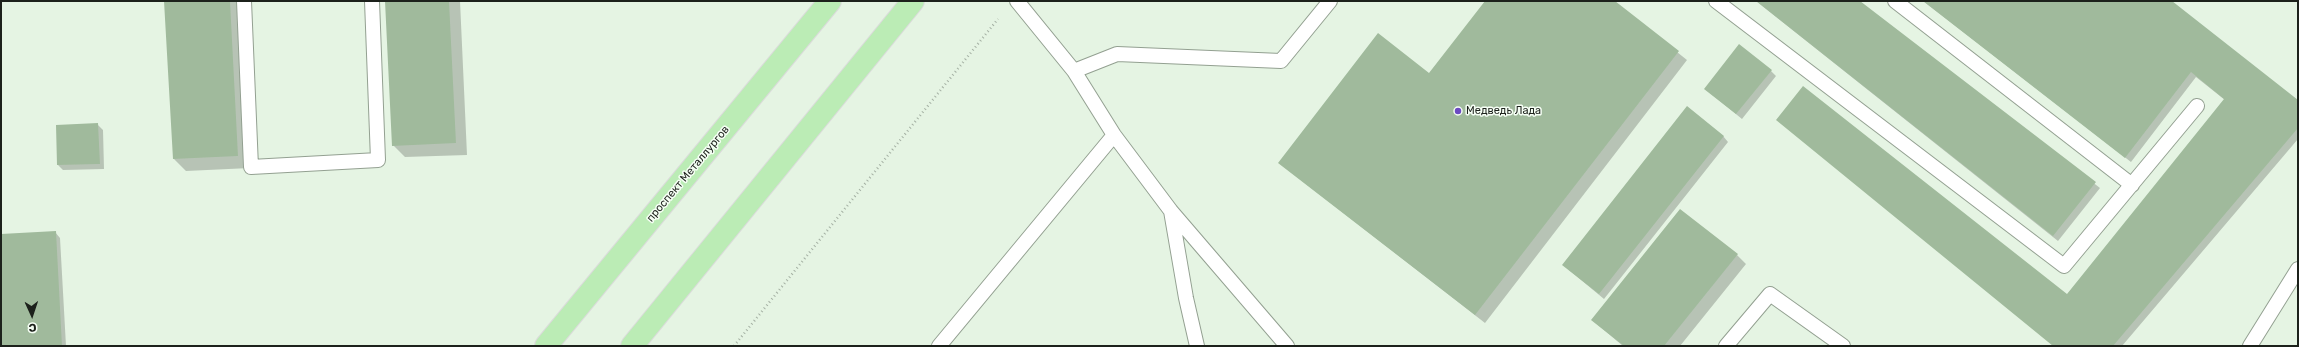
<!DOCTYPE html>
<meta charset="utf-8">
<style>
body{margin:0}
#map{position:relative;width:2299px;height:347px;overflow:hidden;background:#e5f4e3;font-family:Rubik,sans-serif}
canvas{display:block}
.frame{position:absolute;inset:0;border:2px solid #1c211b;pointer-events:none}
.north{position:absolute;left:12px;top:295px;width:40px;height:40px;-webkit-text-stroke:3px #f6fff5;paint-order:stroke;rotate:177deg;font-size:11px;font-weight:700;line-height:16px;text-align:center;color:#1c211b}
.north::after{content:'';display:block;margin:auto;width:14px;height:18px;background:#1c211b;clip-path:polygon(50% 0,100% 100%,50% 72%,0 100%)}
</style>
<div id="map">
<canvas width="2299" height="347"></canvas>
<div class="frame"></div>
<div class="north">С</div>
</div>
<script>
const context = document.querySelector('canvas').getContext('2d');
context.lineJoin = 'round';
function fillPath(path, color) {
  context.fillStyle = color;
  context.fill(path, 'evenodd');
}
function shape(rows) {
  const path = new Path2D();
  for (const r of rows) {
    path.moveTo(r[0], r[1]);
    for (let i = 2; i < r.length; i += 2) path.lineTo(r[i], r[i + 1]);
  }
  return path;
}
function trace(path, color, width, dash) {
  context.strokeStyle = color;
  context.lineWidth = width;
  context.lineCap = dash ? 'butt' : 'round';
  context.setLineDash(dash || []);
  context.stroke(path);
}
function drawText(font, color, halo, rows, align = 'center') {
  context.font = font + ' Rubik,sans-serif';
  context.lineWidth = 3;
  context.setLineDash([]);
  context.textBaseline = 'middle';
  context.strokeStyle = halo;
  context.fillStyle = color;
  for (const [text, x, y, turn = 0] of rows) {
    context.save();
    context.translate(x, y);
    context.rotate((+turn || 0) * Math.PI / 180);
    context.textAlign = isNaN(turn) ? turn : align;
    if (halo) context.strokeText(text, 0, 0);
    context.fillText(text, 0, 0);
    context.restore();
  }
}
const shadow = shape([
 [165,1,241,1,250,168,186,171,174,159],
 [386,1,460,1,467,155,405,157,393,145],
 [1486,1,1613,1,1687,60,1485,323,1279,163,1429,74],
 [1756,1,1858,1,2100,188,2058,241],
 [1923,1,2170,1,2298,102,2298,139,2122,346,2054,346,2067,295,2225,100,2196,77,2131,162],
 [1771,71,1776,76,1742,119,1705,89],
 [97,124,103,130,104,169,63,170,58,165,57,126],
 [1723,136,1728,142,1604,299,1569,270],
 [55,232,60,238,66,346,1,346,1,235],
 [1737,255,1746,264,1680,346,1623,346,1592,320]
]);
const building = shape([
 [164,1,230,1,238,156,173,159],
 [385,1,449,1,456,143,392,146],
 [1485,1,1615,1,1679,51,1475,315,1278,163,1378,33,1429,73],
 [1756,1,1860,1,2096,182,2053,236],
 [1923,1,2172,1,2298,100,2298,128,2113,346,2053,346,1776,120,1803,86,2067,294,2224,99,2191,72,2125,158],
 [1739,44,1772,70,1736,114,1704,89],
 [1687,106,1724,136,1599,294,1562,265],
 [98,123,100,164,57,165,56,125],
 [1680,209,1738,254,1664,346,1624,346,1591,320],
 [56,231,62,346,1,346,1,234]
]);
const path = shape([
 [734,346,998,19]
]);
const lane = shape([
 [244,1,251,167,378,160,372,1],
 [1017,1,1074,71,1114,135,1171,211,1287,346],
 [1716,1,2064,266,2197,106],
 [1895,1,2132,185],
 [1074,71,1117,54,1281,61,1330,1],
 [1171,211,1186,298,1197,346],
 [939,346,1114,135],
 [1726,346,1770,294,1843,346],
 [2250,346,2298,269]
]);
const primary = shape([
 [546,346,830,1],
 [632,346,913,1]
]);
const markers = [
 [1458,111,4,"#6c4ac2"]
];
const poiNames = [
 ["Медведь Лада",1466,111]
];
const streetNames = [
 ["проспект Металлургов",688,174,-50]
];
fillPath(shadow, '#0003');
fillPath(building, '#a0ba9c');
trace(lane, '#93a091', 16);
trace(primary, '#dbdbdb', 24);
trace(path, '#a4b0a3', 2.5, [1, 3]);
trace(lane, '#fff', 14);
trace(primary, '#bbecb5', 22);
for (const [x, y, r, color] of markers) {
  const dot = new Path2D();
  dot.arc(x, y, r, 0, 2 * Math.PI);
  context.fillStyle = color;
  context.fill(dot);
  trace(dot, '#f6fff5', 1.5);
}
drawText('11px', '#1c211b', '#f6fff5', poiNames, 'left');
drawText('11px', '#1c211b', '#f6fff5', streetNames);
</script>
